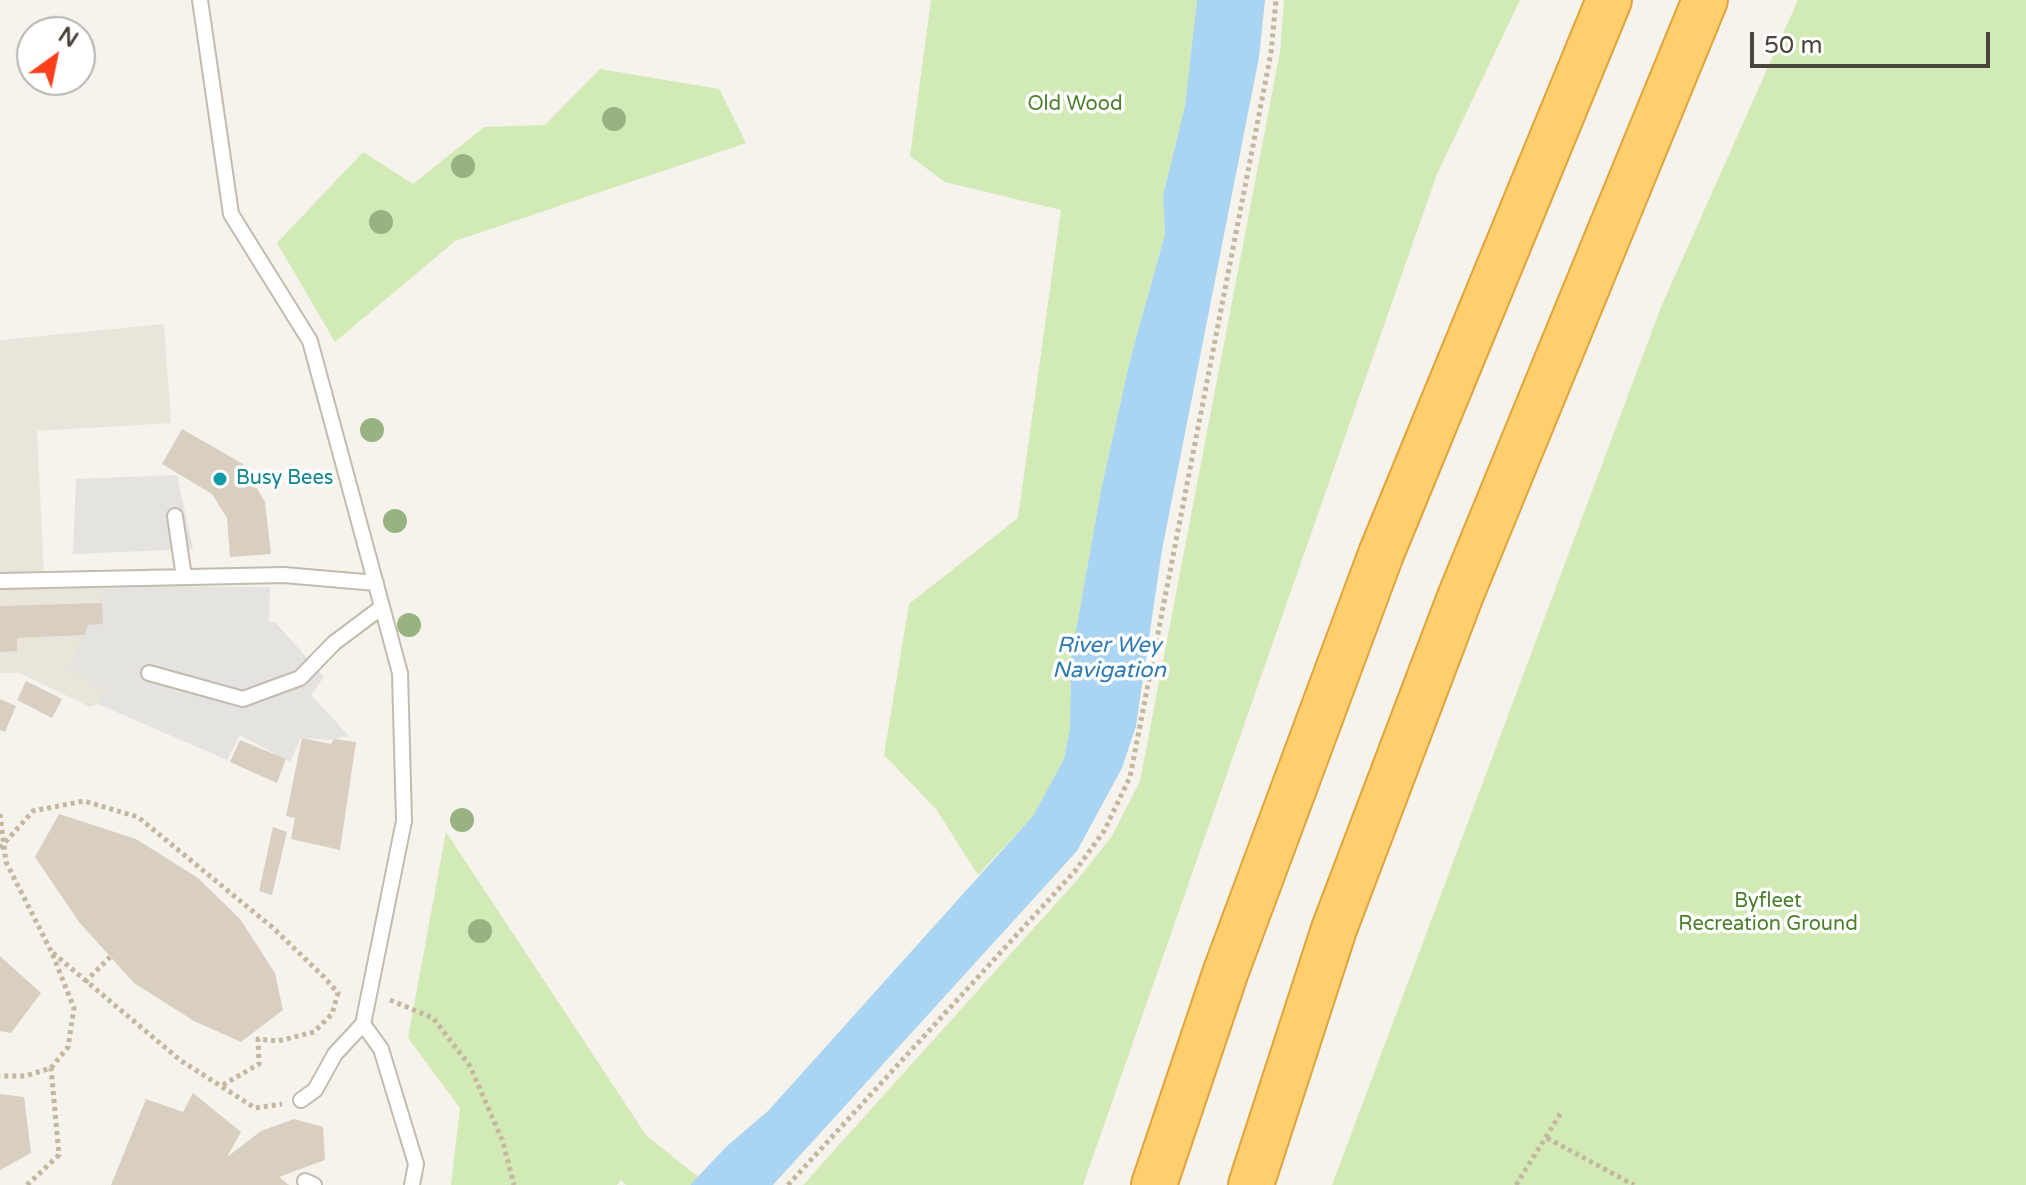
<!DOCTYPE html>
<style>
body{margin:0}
#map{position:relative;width:2026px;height:1185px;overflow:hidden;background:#f6f3ec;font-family:"Varela Round",sans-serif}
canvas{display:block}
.north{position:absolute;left:16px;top:16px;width:80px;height:80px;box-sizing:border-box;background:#fff;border:2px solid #b7b4b0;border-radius:50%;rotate:33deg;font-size:22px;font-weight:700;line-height:32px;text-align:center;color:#4b4439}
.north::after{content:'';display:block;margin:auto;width:28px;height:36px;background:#fc3f1d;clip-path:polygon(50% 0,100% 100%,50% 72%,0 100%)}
.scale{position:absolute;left:1750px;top:32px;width:240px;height:36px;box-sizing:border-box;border:4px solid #4b4439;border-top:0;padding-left:10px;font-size:24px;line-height:28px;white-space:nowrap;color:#4b4439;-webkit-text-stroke:6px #fff;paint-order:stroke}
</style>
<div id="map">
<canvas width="2026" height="1185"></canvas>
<div class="north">N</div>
<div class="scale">50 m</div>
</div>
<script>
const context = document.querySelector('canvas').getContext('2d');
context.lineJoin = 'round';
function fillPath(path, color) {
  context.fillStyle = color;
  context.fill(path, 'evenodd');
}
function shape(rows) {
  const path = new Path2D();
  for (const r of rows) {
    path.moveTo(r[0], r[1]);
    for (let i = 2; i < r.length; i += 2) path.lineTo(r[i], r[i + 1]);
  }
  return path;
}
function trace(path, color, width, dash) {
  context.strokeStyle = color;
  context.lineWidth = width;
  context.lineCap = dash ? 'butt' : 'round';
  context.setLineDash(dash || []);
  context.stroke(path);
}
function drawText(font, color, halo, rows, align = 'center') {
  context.font = font + ' "Varela Round",sans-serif';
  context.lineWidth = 7;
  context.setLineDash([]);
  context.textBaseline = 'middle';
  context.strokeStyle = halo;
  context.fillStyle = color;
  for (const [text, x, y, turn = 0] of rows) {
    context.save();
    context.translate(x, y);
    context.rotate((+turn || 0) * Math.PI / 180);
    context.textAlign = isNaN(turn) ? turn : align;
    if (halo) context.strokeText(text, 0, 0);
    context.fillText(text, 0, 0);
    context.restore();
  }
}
const residential = shape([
 [164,324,171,423,37,431,44,576,156,568,156,586,102,589,107,689,98,704,90,707,20,673,0,673,0,340]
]);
const green = shape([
 [931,0,1197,0,1185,106,1163,195,1165,234,1130,360,1101,490,1071,659,1070,728,1064,759,1033,816,978,875,936,809,884,755,909,604,1018,518,1061,210,945,182,910,156],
 [1284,0,1520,0,1437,174,1083,1185,803,1185,1078,879,1112,836,1140,781,1280,52],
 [1798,0,2026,0,2026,1185,1332,1185,1661,307],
 [600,69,719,89,746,143,455,241,335,342,277,243,363,152,413,184,484,127,545,125],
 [446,832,646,1135,698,1177,690,1185,626,1185,621,1180,617,1185,451,1185,460,1108,408,1038]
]);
const parking = shape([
 [177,475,193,549,73,554,76,479],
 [156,586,270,587,269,622,275,622,324,677,311,695,349,736,329,740,301,738,290,762,240,735,227,760,98,704,106,689,69,668,88,625,103,624,102,589]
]);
const water = shape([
 [1197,0,1265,0,1259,57,1162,550,1136,726,1122,768,1077,851,773,1185,690,1185,727,1146,769,1110,1033,816,1064,759,1070,728,1071,659,1101,490,1130,360,1165,234,1163,195,1185,106]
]);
const building = shape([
 [182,429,243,464,265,502,271,554,230,557,227,518,212,494,162,464],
 [102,603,103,624,88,625,85,635,17,638,17,651,0,652,0,606],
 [26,681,62,699,52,718,17,700],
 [0,699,16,706,5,732,0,730],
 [302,738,331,744,334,739,356,742,340,850,291,839,295,818,286,816],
 [240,740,286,759,277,783,230,762],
 [59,814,136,839,198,878,240,919,275,973,283,1010,241,1042,194,1021,134,983,79,922,35,857],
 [273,827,287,832,272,895,259,891],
 [0,956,41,993,11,1033,0,1031],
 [193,1093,241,1132,227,1157,261,1131,294,1119,323,1127,325,1160,279,1177,289,1185,111,1185,146,1099,183,1112],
 [0,1094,24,1097,31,1153,0,1170]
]);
const path = shape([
 [0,814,6,862,52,953,74,1008,68,1047,51,1068,25,1076,0,1076],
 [0,848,33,811,84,801,138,817,272,927,324,977,338,993,332,1014,314,1032,278,1041,258,1039,259,1064,221,1086],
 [53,953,180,1060,255,1108,282,1104],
 [85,982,110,957],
 [390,1000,433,1018,470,1066,503,1142,514,1185],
 [1547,1138,1634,1185],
 [27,1185,59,1155,51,1068],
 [788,1185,1075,871,1104,831,1130,777,1271,53,1276,0],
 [1516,1185,1562,1111]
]);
const lane = shape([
 [200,0,231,214,310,341,400,673,404,821,363,1024,335,1054,315,1090,301,1100],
 [175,516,184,577],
 [0,581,284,575,376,583],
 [149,673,243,699,300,678,334,643,382,607],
 [363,1024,381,1049,416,1164,412,1185],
 [305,1181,314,1185]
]);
const highway = shape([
 [1154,1185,1226,971,1381,554,1609,0],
 [1251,1185,1334,929,1460,597,1705,0]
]);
const trees = [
 [614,119],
 [463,166],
 [381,222],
 [372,430],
 [395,521],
 [409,625],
 [462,820],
 [480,931]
];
const markers = [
 [220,479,8,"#0f9aa8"]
];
const parkNames = [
 ["Old Wood",1075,105],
 ["Byfleet",1768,902],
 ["Recreation Ground",1768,925]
];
const cultureNames = [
 ["Busy Bees",236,479]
];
const waterNames = [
 ["River Wey",1109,646],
 ["Navigation",1109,671]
];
fillPath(residential, '#eae5da');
fillPath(green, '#d2eab5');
fillPath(parking, '#e5e3e0');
fillPath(water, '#a9d4f2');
fillPath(building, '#d8cfc1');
trace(lane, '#c2bbae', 18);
trace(highway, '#e0a43c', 48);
trace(path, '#c4b79f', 5, [4, 4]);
trace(lane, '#fff', 14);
trace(highway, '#ffcf6e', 44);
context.fillStyle = '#97b381';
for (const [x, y] of trees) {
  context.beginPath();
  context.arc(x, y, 12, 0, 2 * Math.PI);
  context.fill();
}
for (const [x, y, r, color] of markers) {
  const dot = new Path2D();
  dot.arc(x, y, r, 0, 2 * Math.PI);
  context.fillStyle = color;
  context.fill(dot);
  trace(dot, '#fff', 3);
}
drawText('20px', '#4a7f2a', '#fff', parkNames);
drawText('20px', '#0d838f', '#fff', cultureNames, 'left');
drawText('italic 22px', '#2e7ab2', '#fff', waterNames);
</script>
